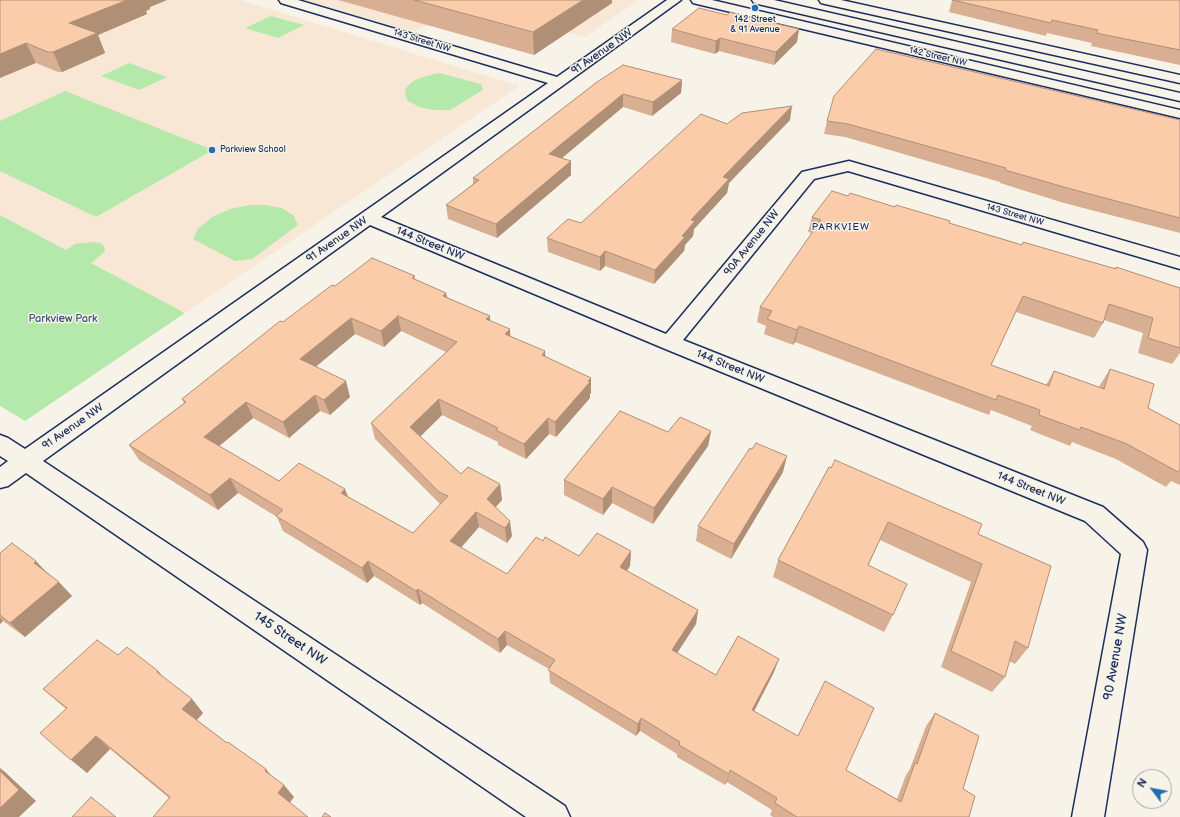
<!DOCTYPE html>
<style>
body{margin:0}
#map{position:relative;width:1180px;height:817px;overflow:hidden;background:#f7f3e8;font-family:"Balsamiq Sans",sans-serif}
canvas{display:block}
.north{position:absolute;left:1132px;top:769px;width:40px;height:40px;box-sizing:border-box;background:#f7f3e8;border:1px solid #9fa5b1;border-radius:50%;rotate:302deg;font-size:11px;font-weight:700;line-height:16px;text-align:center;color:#1b2f5e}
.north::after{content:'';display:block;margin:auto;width:14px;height:18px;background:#1f6fb2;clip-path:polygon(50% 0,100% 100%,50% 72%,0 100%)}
</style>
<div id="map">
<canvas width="1180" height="817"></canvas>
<div class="north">N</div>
</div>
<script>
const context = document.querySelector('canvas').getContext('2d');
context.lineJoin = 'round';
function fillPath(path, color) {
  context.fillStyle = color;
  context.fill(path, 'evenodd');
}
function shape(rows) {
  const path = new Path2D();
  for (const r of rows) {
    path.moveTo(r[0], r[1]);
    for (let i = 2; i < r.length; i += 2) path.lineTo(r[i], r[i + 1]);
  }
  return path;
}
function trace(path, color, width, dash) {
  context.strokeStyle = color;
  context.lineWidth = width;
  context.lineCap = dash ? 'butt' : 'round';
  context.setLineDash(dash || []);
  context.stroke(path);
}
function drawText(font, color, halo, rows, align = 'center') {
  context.font = font + ' "Balsamiq Sans",sans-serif';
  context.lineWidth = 3;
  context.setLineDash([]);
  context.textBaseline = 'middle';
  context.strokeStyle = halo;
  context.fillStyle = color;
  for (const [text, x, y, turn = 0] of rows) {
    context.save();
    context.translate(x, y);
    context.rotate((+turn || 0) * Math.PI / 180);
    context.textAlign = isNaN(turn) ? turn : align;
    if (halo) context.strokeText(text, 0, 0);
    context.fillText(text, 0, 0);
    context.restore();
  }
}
const built = shape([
 [0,0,240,0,519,86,185,313,0,215],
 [302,0,638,0,585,37,465,5,414,32]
]);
const green = shape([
 [271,16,304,25,278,38,245,28],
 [129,63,167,77,139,90,101,76],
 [439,73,481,84,483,90,450,110,435,110,419,107,408,101,405,95,406,88,413,81,426,76],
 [65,91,213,150,96,217,0,171,0,121],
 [249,205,265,205,282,208,294,216,298,225,252,259,235,261,193,239,198,229,212,217,231,209],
 [0,215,66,250,75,244,93,242,100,243,104,246,105,251,101,255,91,263,185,313,25,421,0,406]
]);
const minor = shape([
 [279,0,298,0,557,77,667,0,681,0,381,217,666,334,802,172,849,161,1180,257,1180,269,848,171,814,179,683,340,1103,507,1143,542,1147,550,1104,817,1072,817,1121,554,1085,521,663,348,370,225,43,461,565,806,570,817,526,817,26,473,8,486,0,488,0,467,8,461,0,456,0,435,8,438,25,449,548,83,281,3,279,0],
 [691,0,712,0,1180,110,1180,118,697,4,693,3,691,0],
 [819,0,841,0,1180,75,1180,83,825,4,821,3,819,0]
]);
const major = shape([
 [752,0,774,0,1180,93,1180,101,758,4,754,3,752,0]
]);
const wall = shape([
 [0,0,167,0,150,7,150,9,146,11,147,14,98,35,105,53,62,72,58,72,36,63],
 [338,0,612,0,612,3,534,55],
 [952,0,1180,0,1180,65,1091,46,1092,43,1047,33,1046,36,949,12],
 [727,15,799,29,797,42,774,65,719,51,715,54,671,42,672,29],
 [682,80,681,93,652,116,623,107,562,158,571,161,571,175,497,238,448,219,446,205,473,184,473,178,597,82],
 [790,120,729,183,727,193,694,229,693,236,685,245,684,251,654,284,605,266,600,271,548,252,547,238,581,223,727,124],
 [1180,120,1180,233,1064,203,1000,183,1000,182,845,137,824,134,827,121],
 [848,196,895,207,1022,245,1180,288,1180,353,1172,364,1138,353,1143,333,1104,320,1103,323,1094,338,1016,312,991,365,1046,385,1054,371,1099,387,1100,385,1110,369,1148,408,1180,425,1180,485,1171,481,1166,487,1116,459,1072,442,1070,446,1030,430,1032,426,991,410,989,415,795,342,793,345,764,334,766,326,757,322,760,307,812,233,808,232,812,217],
 [415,276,415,279,446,293,447,297,490,321,510,336,546,357,591,378,591,393,590,394,590,398,556,437,549,434,526,459,498,445,498,442,442,415,420,436,461,474,500,484,502,500,496,507,512,536,507,543,479,527,461,548,507,574,543,541,579,556,631,551,630,566,627,571,698,610,696,624,677,653,716,675,774,672,754,711,846,770,897,799,906,775,910,769,926,726,935,713,963,789,969,817,773,817,770,815,772,810,727,782,725,785,677,757,677,754,640,731,636,736,550,683,549,669,507,645,500,653,422,603,420,605,374,576,367,583,283,531,277,517,238,493,218,510,139,460,129,445,184,403,182,399,283,322,335,286],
 [401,331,446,352,371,423,375,439,440,504,413,533,348,497,279,481,219,446,253,418,289,438,320,411,330,415,350,397,316,366,355,334,384,347],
 [711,431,708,446,653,524,612,503,603,515,564,495,564,480,668,432],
 [829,467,978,534,1028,648,1015,664,1009,661,1005,677,992,692,941,667,971,582,880,540,868,566,893,615,884,632,773,577,778,560],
 [783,472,731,559,696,541,698,526],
 [0,553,47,572,72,596,25,637,3,621,0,624],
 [118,655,158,671,165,679,192,699,203,713,197,720,227,743,272,776,294,797,169,798,110,749,87,773,66,709,43,689]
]);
const shadedWall = shape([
 [127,0,167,0,150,7,150,9,146,11,147,14,98,35,105,53,62,72,53,52,69,23],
 [583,0,612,0,612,3,534,55,533,32],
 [799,29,797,42,774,65,776,52],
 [720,38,719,51,715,54,716,41],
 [26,43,36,63,0,78,0,54],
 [682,80,681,93,652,116,653,102],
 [623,94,623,107,550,168,549,154],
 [792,106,790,120,729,183,727,193,694,229,693,236,685,245,684,251,654,284,655,270,682,236,691,220,723,177],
 [571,161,571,175,497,238,496,224],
 [605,251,605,266,600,271,600,257],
 [446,293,449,308,443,296],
 [398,316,401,331,384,347,381,331],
 [490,316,491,332,486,319],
 [351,318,355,334,306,375,300,359],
 [799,326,795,342,793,345,797,330],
 [510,329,511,345,505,334],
 [545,351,546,367,542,355],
 [591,378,591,393,590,394,590,398,556,437,555,422],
 [346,381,350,397,330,415,324,400],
 [315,395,320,411,289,438,283,422],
 [439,399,442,415,414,443,410,427],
 [246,402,253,418,212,452,204,437],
 [548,418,549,434,526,459,524,444],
 [711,431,708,446,653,524,654,508],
 [787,456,783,472,731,559,734,544],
 [230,478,238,493,218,510,210,495],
 [500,484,502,500,489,514,487,499],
 [612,487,612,503,603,515,603,499],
 [345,489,351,504,341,493],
 [476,512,479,527,453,556,450,541],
 [510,521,512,536,507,543,505,528],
 [631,551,630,566,619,582,620,567],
 [36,561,49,575,34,563],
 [368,561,374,576,367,583,362,568],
 [59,582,72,596,25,637,10,623],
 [418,589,422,603,420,605,416,591],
 [698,610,696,624,670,664,672,650],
 [0,617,3,621,0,624],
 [505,631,507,645,500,653,498,639],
 [779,659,774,672,748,723,752,710],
 [158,671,170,685,157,672],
 [192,699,203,713,194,723,182,709],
 [641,718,640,731,636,736,638,724],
 [96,736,110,749,87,773,71,760],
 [0,768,5,772,36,801,19,817,0,817],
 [266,769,276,782,265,771],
 [730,770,727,782,725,785,729,774],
 [284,785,294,797,288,805,278,793]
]);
const building = shape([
 [0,0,127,0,69,23,97,33,53,52,48,52,26,43,0,54,0,0],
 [414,0,583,0,533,32,414,0],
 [953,0,1180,0,1180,50,1096,33,1098,30,1052,20,1051,23,953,0],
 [699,8,727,15,730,12,745,16,799,29,776,52,720,38,716,41,672,29,699,8],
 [876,49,1180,120,1180,218,1071,189,1005,170,1006,168,848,124,827,121,834,96,876,49],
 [623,65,682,80,653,102,623,94,549,154,571,161,496,224,446,205,479,180,473,178,597,82,623,65],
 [792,106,723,177,729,179,691,220,695,221,682,236,685,237,655,270,605,251,600,257,547,238,568,219,581,223,701,114,727,124,742,113,792,106],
 [832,191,848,196,850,193,895,207,896,205,950,221,949,223,1022,245,1023,242,1116,269,1116,267,1180,288,1180,348,1148,338,1153,318,1109,304,1103,323,1023,296,991,365,1049,386,1054,371,1104,389,1110,369,1154,384,1148,408,1180,425,1180,469,1178,472,1127,444,1081,427,1080,430,1039,415,1040,410,998,395,996,400,799,326,797,330,767,319,772,311,760,307,821,220,812,217,832,191],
 [372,258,415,276,412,278,446,293,443,296,490,316,486,319,510,329,505,334,545,351,542,355,591,378,588,381,590,382,555,422,548,418,524,444,496,430,498,428,439,399,410,427,461,474,468,467,500,484,487,499,510,521,505,528,476,512,450,541,507,574,536,537,543,541,545,537,579,556,597,533,631,551,620,567,698,610,672,650,716,675,738,636,779,659,752,710,798,736,825,681,874,708,846,770,901,802,915,763,917,764,935,713,979,736,963,789,975,796,969,817,797,817,775,803,777,798,730,770,729,774,679,745,680,742,641,718,638,724,548,670,555,660,505,631,498,639,418,589,416,591,368,561,362,568,276,516,283,510,230,478,210,495,129,445,186,402,182,399,280,321,283,322,332,285,335,286,372,258],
 [398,316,457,342,371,423,439,492,448,496,413,533,341,493,345,489,299,463,279,481,204,437,246,402,283,422,315,395,324,400,346,381,300,359,351,318,381,331,398,316],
 [620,411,668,432,680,417,711,431,654,508,612,487,603,499,564,480,620,411],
 [756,443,787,456,734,544,698,526,750,448,752,449,756,443],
 [835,460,982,524,978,534,1051,566,1028,648,1015,641,1005,677,951,651,982,564,888,522,868,565,907,584,893,615,778,560,829,467,831,468,835,460],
 [12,543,36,561,34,563,59,582,10,623,0,615,0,553,12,543],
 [97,640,118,655,127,647,158,671,157,672,192,699,182,709,227,743,228,742,266,769,265,771,284,785,278,793,308,817,153,817,170,797,96,736,71,760,40,733,67,708,43,689,97,640],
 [0,771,19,790,0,808,0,771],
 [91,797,116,817,72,817,91,797],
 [325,813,331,817,322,817,325,813]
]);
const markers = [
 [755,8,4,"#1f6fb2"],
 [212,150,4,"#1f6fb2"]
];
const farPoinames = [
 ["142 Street",755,20],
 ["& 91 Avenue",755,30],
 ["Parkview School",220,150,"left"]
];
const farStreetnames = [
 ["143 Street NW",422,41,17],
 ["142 Street NW",938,57,13],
 ["143 Street NW",1015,215,16]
];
const farNeighbourhoodnames = [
 ["PARKVIEW",841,227]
];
const streetNames = [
 ["91 Avenue NW",602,52,-35],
 ["91 Avenue NW",337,240,-35],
 ["90A Avenue NW",752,243,-51],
 ["144 Street NW",430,244,22],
 ["144 Street NW",730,367,22],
 ["91 Avenue NW",73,427,-35],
 ["144 Street NW",1031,489,22]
];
const parkNames = [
 ["Parkview Park",63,319]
];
const nearStreetnames = [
 ["145 Street NW",290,639,34],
 ["90 Avenue NW",1116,657,-80]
];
fillPath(built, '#f8e7d5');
fillPath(green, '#b5e9ab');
trace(minor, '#1b2f5e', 3);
trace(major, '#1b2f5e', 3);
fillPath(minor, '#f7f3e8');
fillPath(major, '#f7f3e8');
fillPath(wall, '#d8af92');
fillPath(shadedWall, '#b08f77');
fillPath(building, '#fbccaa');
trace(building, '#b08f77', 1);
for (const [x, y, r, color] of markers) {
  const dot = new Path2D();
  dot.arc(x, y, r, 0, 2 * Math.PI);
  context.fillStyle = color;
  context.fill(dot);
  trace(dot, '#f7f3e8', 1.5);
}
drawText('9px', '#1b2f5e', '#f7f3e8', farPoinames);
drawText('9px', '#1b2f5e', '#f7f3e8', farStreetnames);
context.letterSpacing = '1px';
drawText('10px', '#1b2f5e', '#f7f3e8', farNeighbourhoodnames);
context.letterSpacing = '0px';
drawText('11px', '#1b2f5e', '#f7f3e8', streetNames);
drawText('11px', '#3a546d', '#f7f3e8', parkNames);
drawText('13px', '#1b2f5e', '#f7f3e8', nearStreetnames);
</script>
